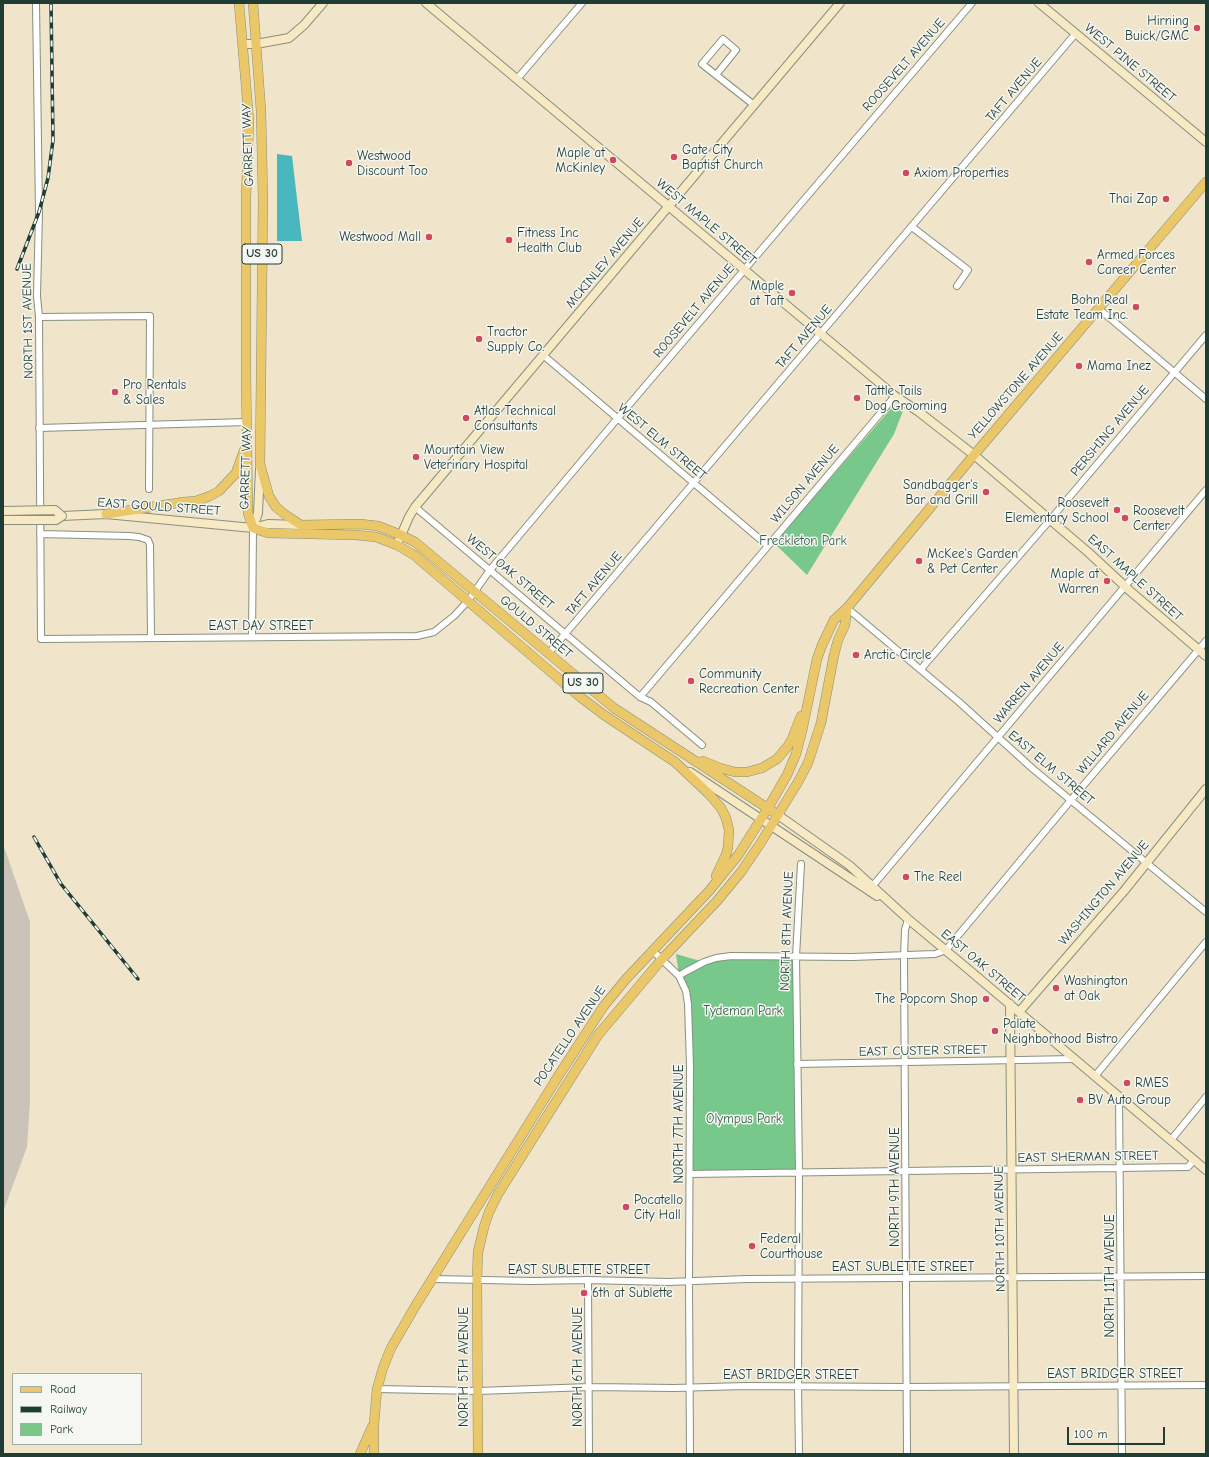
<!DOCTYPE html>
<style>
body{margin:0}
#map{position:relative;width:1209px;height:1457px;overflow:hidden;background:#f0e4ca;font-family:"Comic Neue",sans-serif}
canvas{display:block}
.frame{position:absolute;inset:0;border:4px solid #1f3d34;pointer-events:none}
.legend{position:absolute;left:12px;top:1373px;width:130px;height:72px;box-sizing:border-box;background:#f6f6f2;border:1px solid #a0aca6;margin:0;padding:5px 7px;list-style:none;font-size:12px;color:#1f3d34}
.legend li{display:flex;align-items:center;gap:8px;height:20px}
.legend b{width:20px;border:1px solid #a0aca6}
.scale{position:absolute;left:1067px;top:1427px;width:98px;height:18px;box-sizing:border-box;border:2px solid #1f3d34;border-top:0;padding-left:5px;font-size:12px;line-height:14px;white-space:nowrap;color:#1f3d34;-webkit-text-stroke:3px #f6f6f2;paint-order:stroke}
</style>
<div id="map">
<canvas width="1209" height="1457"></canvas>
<div class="frame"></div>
<ul class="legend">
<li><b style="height:5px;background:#eac769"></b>Road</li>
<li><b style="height:5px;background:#1f3d34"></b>Railway</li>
<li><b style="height:11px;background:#77c88a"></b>Park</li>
</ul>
<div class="scale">100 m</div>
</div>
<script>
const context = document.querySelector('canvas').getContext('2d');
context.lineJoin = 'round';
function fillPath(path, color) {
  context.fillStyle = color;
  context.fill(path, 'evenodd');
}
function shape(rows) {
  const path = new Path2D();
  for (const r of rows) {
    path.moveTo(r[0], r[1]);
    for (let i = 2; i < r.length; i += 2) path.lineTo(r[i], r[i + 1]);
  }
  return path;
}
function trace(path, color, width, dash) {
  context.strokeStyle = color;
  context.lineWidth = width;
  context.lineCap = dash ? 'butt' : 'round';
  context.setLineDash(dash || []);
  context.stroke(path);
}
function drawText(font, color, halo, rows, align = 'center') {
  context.font = font + ' "Comic Neue",sans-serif';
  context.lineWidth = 3;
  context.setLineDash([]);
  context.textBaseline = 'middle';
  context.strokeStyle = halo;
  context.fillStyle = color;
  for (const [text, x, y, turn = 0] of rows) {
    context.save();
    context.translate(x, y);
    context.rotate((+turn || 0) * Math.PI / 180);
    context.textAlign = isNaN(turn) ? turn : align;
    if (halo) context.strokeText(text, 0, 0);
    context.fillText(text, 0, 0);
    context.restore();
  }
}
const industrial = shape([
 [3,844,30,922,30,1102,27,1147,3,1212]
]);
const green = shape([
 [894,405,903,411,894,434,807,575,774,543],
 [676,954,704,962,716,958,796,957,799,1172,690,1174,688,1004,679,976]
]);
const water = shape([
 [277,154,292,156,302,241,277,241]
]);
const street = shape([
 [36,3,39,212,37,296,39,317,41,639,417,636,434,632,454,616,468,601,490,570,617,419,972,3],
 [723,39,736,50,716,75,702,64,723,39],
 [716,75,754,105],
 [517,79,582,3],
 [912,227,968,270,957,286],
 [1099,309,1206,399],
 [39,317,150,316,149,489],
 [543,355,768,546],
 [39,428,247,422],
 [415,507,640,697,651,702,702,745],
 [40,534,129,536,139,537,148,540,150,545,151,638],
 [847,608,959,702,1033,769,1206,912],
 [252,637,253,528],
 [548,654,1076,33],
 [921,669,1050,520,1206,335],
 [640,697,895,396],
 [870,889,1206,490],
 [653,951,679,976,686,991,688,1004,690,1065,689,1281,690,1454],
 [679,976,685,972,704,962,716,958,731,956,852,957,935,954,946,950,1071,800,1206,641],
 [797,1064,1074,1059],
 [1095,1076,1206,942],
 [1119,1097,1122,1454],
 [1171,1140,1206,1097],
 [690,1174,1188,1167,1194,1160],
 [433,1279,532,1281,588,1280,668,1282,747,1279,1206,1276],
 [588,1280,589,1454],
 [377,1389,478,1391,589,1387,674,1388,745,1386,906,1387,1206,1385],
 [799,1454,798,1386,799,1172,796,957,801,864],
 [907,1454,904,956,905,930,908,919]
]);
const secondary = shape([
 [426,3,895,396,919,412,974,455,1088,552,1130,591,1206,656],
 [1039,3,1206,142],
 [243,44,256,44,289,38,304,25,323,3],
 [62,516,106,514,253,528,268,524,301,525],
 [253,528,258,513,260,469],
 [399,540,409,517,415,507,840,3],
 [690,772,877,896],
 [778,815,849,865,908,919,962,964,1206,1170],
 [1010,1004,1014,1454],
 [1019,1012,1124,891,1206,789]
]);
const primary = shape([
 [239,3,249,121,246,197,246,375,248,513,253,528,268,533,356,535,376,537,397,545,414,555,579,696,604,715,675,762,709,794,721,808,726,818,729,830,728,847,726,855,716,876],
 [253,3,261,111,263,200,260,464,269,496,276,507,287,516,301,525,360,524,378,526,401,535,415,542,614,708,778,815],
 [106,514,184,502,196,501,210,496,219,491,236,473,245,448],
 [703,761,720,768,735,772,747,772,762,768,777,759,788,746,792,739,801,716],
 [360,1454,372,1427],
 [374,1454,374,1424,377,1389,383,1368,391,1348,416,1305,559,1075,603,1007,626,979,709,891,739,854,768,808,787,775,796,754,802,731,817,659,822,645,834,620,847,608,974,455,1206,182],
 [478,1454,477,1279,478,1252,484,1227,489,1212,498,1194,598,1035,662,959,717,901,741,872,760,844,798,782,808,763,821,723,834,655,838,640,845,625,847,608]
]);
const rail = shape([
 [17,269,39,212,48,178,53,140,51,3],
 [34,837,61,884,138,979]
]);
const secondaryBridge = shape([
 [3,511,55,510,62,516,56,520,3,520]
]);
const markers = [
 [1197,28,4,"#d1495b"],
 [674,157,4,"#d1495b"],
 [613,160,4,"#d1495b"],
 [349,163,4,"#d1495b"],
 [906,173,4,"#d1495b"],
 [1166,199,4,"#d1495b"],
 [429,237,4,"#d1495b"],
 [509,240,4,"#d1495b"],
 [1089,262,4,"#d1495b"],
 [792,293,4,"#d1495b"],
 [1136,307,4,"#d1495b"],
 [479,339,4,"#d1495b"],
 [1079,366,4,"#d1495b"],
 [115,392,4,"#d1495b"],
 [857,398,4,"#d1495b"],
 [466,418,4,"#d1495b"],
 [416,457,4,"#d1495b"],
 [986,492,4,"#d1495b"],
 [1117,510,4,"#d1495b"],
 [1125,518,4,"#d1495b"],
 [919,561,4,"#d1495b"],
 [1107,581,4,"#d1495b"],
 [856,655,4,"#d1495b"],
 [691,681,4,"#d1495b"],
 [906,877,4,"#d1495b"],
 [1056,988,4,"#d1495b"],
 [986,999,4,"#d1495b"],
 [995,1031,4,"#d1495b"],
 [1127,1083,4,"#d1495b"],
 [1080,1100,4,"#d1495b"],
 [626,1207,4,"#d1495b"],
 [752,1246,4,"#d1495b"],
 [584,1293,4,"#d1495b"]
];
const shields = [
 [262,254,40],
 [583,683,40]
];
const shieldNames = [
 ["US 30",262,254],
 ["US 30",583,683]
];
const poiNames = [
 ["Hirning",1189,21,"right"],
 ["Buick/GMC",1189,36,"right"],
 ["Gate City",682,150],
 ["Baptist Church",682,165],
 ["Maple at",605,153,"right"],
 ["McKinley",605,168,"right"],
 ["Westwood",357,156],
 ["Discount Too",357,171],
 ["Axiom Properties",914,173],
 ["Thai Zap",1158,199,"right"],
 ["Fitness Inc",517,233],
 ["Health Club",517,248],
 ["Westwood Mall",421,237,"right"],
 ["Armed Forces",1097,255],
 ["Career Center",1097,270],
 ["Maple",784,286,"right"],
 ["at Taft",784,301,"right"],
 ["Bohn Real",1128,300,"right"],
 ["Estate Team Inc.",1128,315,"right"],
 ["Tractor",487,332],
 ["Supply Co.",487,347],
 ["Mama Inez",1087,366],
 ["Pro Rentals",123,385],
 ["& Sales",123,400],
 ["Tattle Tails",865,391],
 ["Dog Grooming",865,406],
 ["Atlas Technical",474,411],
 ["Consultants",474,426],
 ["Mountain View",424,450],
 ["Veterinary Hospital",424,465],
 ["Sandbagger's",978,485,"right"],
 ["Bar and Grill",978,500,"right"],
 ["Roosevelt",1109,503,"right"],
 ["Elementary School",1109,518,"right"],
 ["Roosevelt",1133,511],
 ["Center",1133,526],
 ["McKee's Garden",927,554],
 ["& Pet Center",927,569],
 ["Maple at",1099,574,"right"],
 ["Warren",1099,589,"right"],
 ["Arctic Circle",864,655],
 ["Community",699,674],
 ["Recreation Center",699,689],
 ["The Reel",914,877],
 ["Washington",1064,981],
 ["at Oak",1064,996],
 ["The Popcorn Shop",978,999,"right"],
 ["Palate",1003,1024],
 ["Neighborhood Bistro",1003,1039],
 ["RMES",1135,1083],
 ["BV Auto Group",1088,1100],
 ["Pocatello",634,1200],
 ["City Hall",634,1215],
 ["Federal",760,1239],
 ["Courthouse",760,1254],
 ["6th at Sublette",592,1293]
];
const streetNames = [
 ["WEST PINE STREET",1130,63,40],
 ["ROOSEVELT AVENUE",904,65,-49],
 ["TAFT AVENUE",1014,90,-50],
 ["GARRETT WAY",248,145,-92],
 ["WEST MAPLE STREET",706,222,40],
 ["MCKINLEY AVENUE",605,263,-50],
 ["ROOSEVELT AVENUE",694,311,-50],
 ["NORTH 1ST AVENUE",28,321,-91],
 ["TAFT AVENUE",804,337,-50],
 ["YELLOWSTONE AVENUE",1016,386,-49],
 ["PERSHING AVENUE",1110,431,-50],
 ["WEST ELM STREET",662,442,40],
 ["GARRETT WAY",246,468,-88],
 ["WILSON AVENUE",805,484,-50],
 ["EAST GOULD STREET",159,507,4],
 ["WEST OAK STREET",510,572,40],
 ["EAST MAPLE STREET",1135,578,42],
 ["TAFT AVENUE",594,584,-50],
 ["EAST DAY STREET",261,626],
 ["GOULD STREET",536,627,40],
 ["WARREN AVENUE",1029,683,-50],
 ["WILLARD AVENUE",1113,733,-50],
 ["EAST ELM STREET",1051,768,40],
 ["WASHINGTON AVENUE",1104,893,-50],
 ["NORTH 8TH AVENUE",787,931,-88],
 ["EAST OAK STREET",983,966,40],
 ["POCATELLO AVENUE",570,1036,-56],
 ["EAST CUSTER STREET",923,1051,-1],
 ["NORTH 7TH AVENUE",679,1124,-90],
 ["EAST SHERMAN STREET",1088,1157,-1],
 ["NORTH 9TH AVENUE",895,1187,-90],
 ["NORTH 10TH AVENUE",1000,1229,-91],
 ["EAST SUBLETTE STREET",903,1267],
 ["EAST SUBLETTE STREET",579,1270],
 ["NORTH 11TH AVENUE",1110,1276,-90],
 ["NORTH 5TH AVENUE",464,1367,-90],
 ["NORTH 6TH AVENUE",578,1367,-90],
 ["EAST BRIDGER STREET",1115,1374],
 ["EAST BRIDGER STREET",791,1375]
];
const parkNames = [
 ["Freckleton Park",803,541],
 ["Tydeman Park",743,1011],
 ["Olympus Park",744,1119]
];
fillPath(industrial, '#cbc3b8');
fillPath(green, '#77c88a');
fillPath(water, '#48b7be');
trace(street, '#88907f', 8);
trace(secondary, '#88907f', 10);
trace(primary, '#88907f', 10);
trace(street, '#fff', 6);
trace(secondary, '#f7e9c3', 8);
trace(primary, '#eac769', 9);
trace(rail, '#1f3d34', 3.5);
trace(rail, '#f6f6f2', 2, [6]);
trace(secondaryBridge, '#88907f', 10, []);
trace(secondaryBridge, '#f7e9c3', 8);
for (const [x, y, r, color] of markers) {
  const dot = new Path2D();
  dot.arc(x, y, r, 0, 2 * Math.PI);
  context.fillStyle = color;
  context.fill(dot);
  trace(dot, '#f6f6f2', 1.5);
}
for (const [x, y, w] of shields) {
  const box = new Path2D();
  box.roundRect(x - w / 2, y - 10, w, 20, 3);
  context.fillStyle = '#f6f6f2';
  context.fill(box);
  trace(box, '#1f3d34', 1);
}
drawText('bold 12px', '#1f3d34', null, shieldNames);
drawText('13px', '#1f3d34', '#f6f6f2', poiNames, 'left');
drawText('13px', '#1f3d34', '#f6f6f2', streetNames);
drawText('13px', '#35604a', '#f6f6f2', parkNames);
</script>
